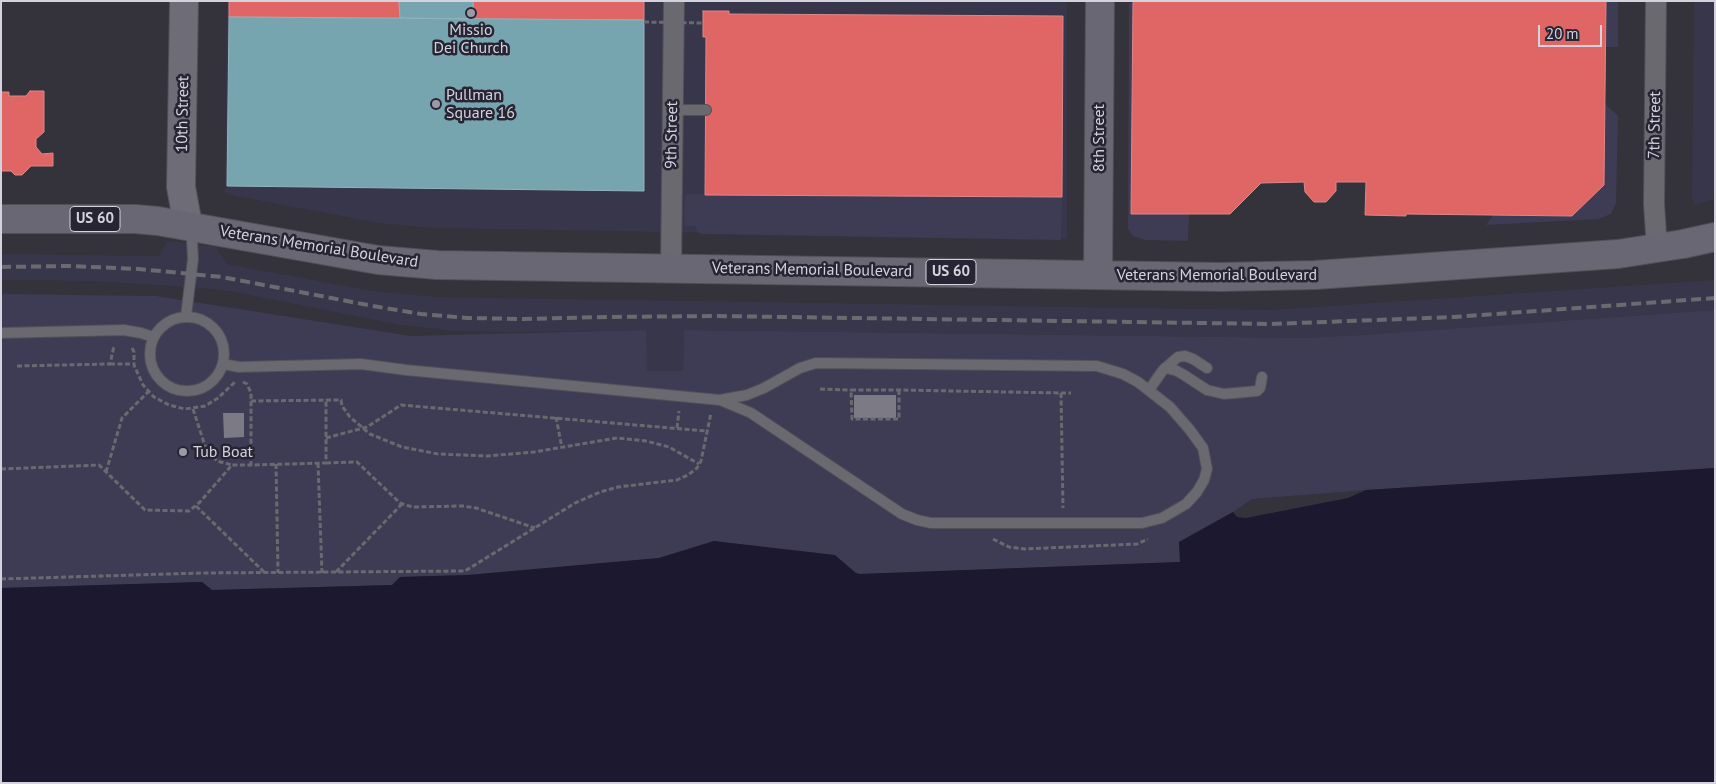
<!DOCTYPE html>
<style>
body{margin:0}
#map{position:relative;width:1716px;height:784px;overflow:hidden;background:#34323a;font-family:"PT Sans",sans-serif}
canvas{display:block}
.frame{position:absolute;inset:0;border:2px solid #d4d3dd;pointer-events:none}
.scale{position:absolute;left:1538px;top:25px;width:64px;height:22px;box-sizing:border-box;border:2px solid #d4d3dd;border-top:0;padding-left:6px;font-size:15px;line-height:18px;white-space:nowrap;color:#d4d3dd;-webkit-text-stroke:4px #272534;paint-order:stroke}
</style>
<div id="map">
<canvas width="1716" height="784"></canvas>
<div class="frame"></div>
<div class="scale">20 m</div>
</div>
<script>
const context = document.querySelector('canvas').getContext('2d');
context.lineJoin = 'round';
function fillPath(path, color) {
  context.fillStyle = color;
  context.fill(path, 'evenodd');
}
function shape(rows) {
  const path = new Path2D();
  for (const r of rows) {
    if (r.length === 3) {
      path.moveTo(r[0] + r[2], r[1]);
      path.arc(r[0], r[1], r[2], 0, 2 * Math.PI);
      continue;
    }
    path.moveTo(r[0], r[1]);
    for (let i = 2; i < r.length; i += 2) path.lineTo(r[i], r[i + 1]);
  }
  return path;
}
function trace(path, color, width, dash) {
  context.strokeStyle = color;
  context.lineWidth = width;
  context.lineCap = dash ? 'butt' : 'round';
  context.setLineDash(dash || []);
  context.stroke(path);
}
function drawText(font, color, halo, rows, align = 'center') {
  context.font = font + ' "PT Sans",sans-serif';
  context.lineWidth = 5;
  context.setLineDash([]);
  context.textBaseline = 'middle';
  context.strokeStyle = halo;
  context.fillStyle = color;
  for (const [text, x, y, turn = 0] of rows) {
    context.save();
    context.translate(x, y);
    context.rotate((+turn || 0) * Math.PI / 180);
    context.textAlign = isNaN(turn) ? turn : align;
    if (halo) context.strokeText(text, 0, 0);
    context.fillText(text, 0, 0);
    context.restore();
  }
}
const built = shape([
 [227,1,1067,1,1067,239,432,228,379,223,225,194],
 [1694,1,1715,1,1715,199,1695,205,1692,199],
 [167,241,216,247,227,264,372,291,437,297,1270,310,1715,280,1715,310,1362,335,1303,338,684,330,683,372,646,371,646,330,523,332,454,331,401,325,234,292,203,288,93,281,1,280,1,254,159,256]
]);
const green = shape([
 [1606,1,1618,1,1618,47,1605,47],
 [1129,3,1133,3,1131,213,1189,214,1188,241,1145,240,1133,236,1128,229],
 [1604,103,1618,116,1616,203,1611,214,1598,219,1486,225,1493,215,1572,216,1604,185],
 [686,194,1062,197,1061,240,702,234,698,232,695,226,685,226,684,208],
 [1,294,156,296,411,336,646,330,647,371,683,371,684,330,1303,338,1362,335,1715,310,1715,468,1366,490,1252,499,1233,512,1179,542,1180,562,860,574,714,541,659,558,468,575,400,577,392,585,212,590,201,582,1,588]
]);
const water = shape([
 [1715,468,1715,783,1,783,1,588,202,582,212,590,392,585,400,577,468,575,659,558,714,541,835,555,856,573,860,574,1180,562,1179,542,1233,512,1237,517,1246,518,1348,498,1366,490]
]);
const shops = shape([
 [229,1,399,1,400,18,229,17,229,1],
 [473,1,644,1,644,20,473,19,473,1],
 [1133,1,1606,1,1604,185,1572,216,1406,214,1406,216,1365,215,1366,182,1336,182,1336,191,1326,202,1314,202,1305,192,1304,182,1261,183,1230,214,1131,214,1133,1],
 [703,11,729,11,729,14,1063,16,1062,197,705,195,706,37,703,37,703,11],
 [30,91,44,91,44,132,36,139,36,147,42,154,53,153,53,166,31,166,22,175,15,175,11,171,1,171,1,92,9,92,9,96,26,96,30,91]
]);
const public = shape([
 [399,1,473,1,473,19,400,18,399,1],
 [229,17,644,20,644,191,227,186,229,17]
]);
const building = shape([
 [854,395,896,395,896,418,854,418],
 [223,413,244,413,244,437,224,438]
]);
const path = shape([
 [132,348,134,352,134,365,143,385,154,397,169,405,185,409,205,406,218,398,235,382],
 [110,364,134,364],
 [17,366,110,364,114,346],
 [243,382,247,384,251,393,251,465,326,463,326,399],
 [820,389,851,390],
 [899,390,899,419,852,419,851,390,899,390,1061,393,1063,508],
 [1061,393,1071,393],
 [251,401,341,400,342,406,350,417,370,434,402,447,438,454,487,456,534,452,617,438,646,441,669,447,699,464],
 [193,409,206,449,217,461,232,465],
 [556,417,562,448],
 [677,428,679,411],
 [326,438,367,427,401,405,706,431],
 [318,463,322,573],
 [326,463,357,462,400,503,405,505,414,507,462,506,476,508,535,528],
 [276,464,278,573],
 [1,469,99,465,145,510,189,511,200,502,232,465,251,465],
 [106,472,122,418,148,392],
 [196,506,264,572],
 [993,539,1009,547,1025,549,1137,544,1148,539],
 [336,572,402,504],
 [1,579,201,573,465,571,575,503,600,492,618,487,677,480,688,475,697,468,701,461,711,413]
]);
const lane = shape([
 [672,110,706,110],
 [186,316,193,259,192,240,189,228],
 [187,354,37],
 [1,333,124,330,141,333,153,337],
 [223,364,239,367,361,364,406,370,720,400,751,413,902,514,917,520,931,523,1142,523,1162,518,1186,504,1197,492,1204,480,1207,469,1203,448,1190,430,1170,407,1138,382,1123,374,1097,366,816,363,800,368,764,388,747,395,720,400],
 [1165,368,1175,370,1184,375,1207,390,1224,394,1257,391,1260,388,1262,377],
 [1149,390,1163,370,1178,357,1185,356,1193,359,1207,368]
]);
const street = shape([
 [1656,1,1654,204,1657,249],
 [671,268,674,1]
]);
const secondary = shape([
 [184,1,181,187,188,225]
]);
const primary = shape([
 [1,219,135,219,158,221,378,260,437,265,1221,277,1315,275,1618,254,1683,244,1715,237],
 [1098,275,1100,1]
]);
const rail = shape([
 [1,267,69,266,139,269,222,277,373,306,421,314,467,318,523,319,607,317,716,316,1272,324,1454,317,1715,298]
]);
const pathBridge = shape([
 [644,22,703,23]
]);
const markers = [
 [471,13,5,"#9c9ba4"],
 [436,104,5,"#9c9ba4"],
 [183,452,5,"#9c9ba4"]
];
const shields = [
 [95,219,50],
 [951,272,50]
];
const shieldNames = [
 ["US 60",95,219],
 ["US 60",951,272]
];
const poiNames = [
 ["Missio",471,30,"center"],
 ["Dei Church",471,48,"center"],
 ["Pullman",446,95],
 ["Square 16",446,113],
 ["Tub Boat",193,452]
];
const streetNames = [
 ["10th Street",183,114,-89],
 ["7th Street",1655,125,-89],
 ["9th Street",672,135,-89],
 ["8th Street",1099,138,-90],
 ["Veterans Memorial Boulevard",319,247,9],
 ["Veterans Memorial Boulevard",812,270,1],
 ["Veterans Memorial Boulevard",1217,275]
];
fillPath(built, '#38364a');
fillPath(green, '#3e3c54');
fillPath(water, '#1b1830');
fillPath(shops, '#e06666');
trace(shops, '#dc878a', 1);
fillPath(public, '#76a5af');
trace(public, '#92b3bd', 1);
fillPath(building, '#7c7a84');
trace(lane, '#515056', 12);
trace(street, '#515056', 22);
trace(secondary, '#515056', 30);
trace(primary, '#515056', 30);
trace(path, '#6a6970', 3, [5, 2.5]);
trace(lane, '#6a696f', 10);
trace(street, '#6a696f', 20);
trace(secondary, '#6e6c76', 28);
trace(primary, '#696773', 28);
trace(rail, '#6b6a70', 4, [10, 5]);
trace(pathBridge, '#6a6970', 3, [5, 2.5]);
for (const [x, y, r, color] of markers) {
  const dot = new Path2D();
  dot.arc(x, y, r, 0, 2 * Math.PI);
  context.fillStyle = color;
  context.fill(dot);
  trace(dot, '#272534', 2);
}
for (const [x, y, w] of shields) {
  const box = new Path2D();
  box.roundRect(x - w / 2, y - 12.5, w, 25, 4);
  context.fillStyle = '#272534';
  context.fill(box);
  trace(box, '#d4d3dd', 1);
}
drawText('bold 15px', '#d4d3dd', null, shieldNames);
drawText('16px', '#d4d3dd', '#272534', poiNames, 'left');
drawText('16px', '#d4d3dd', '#272534', streetNames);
</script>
